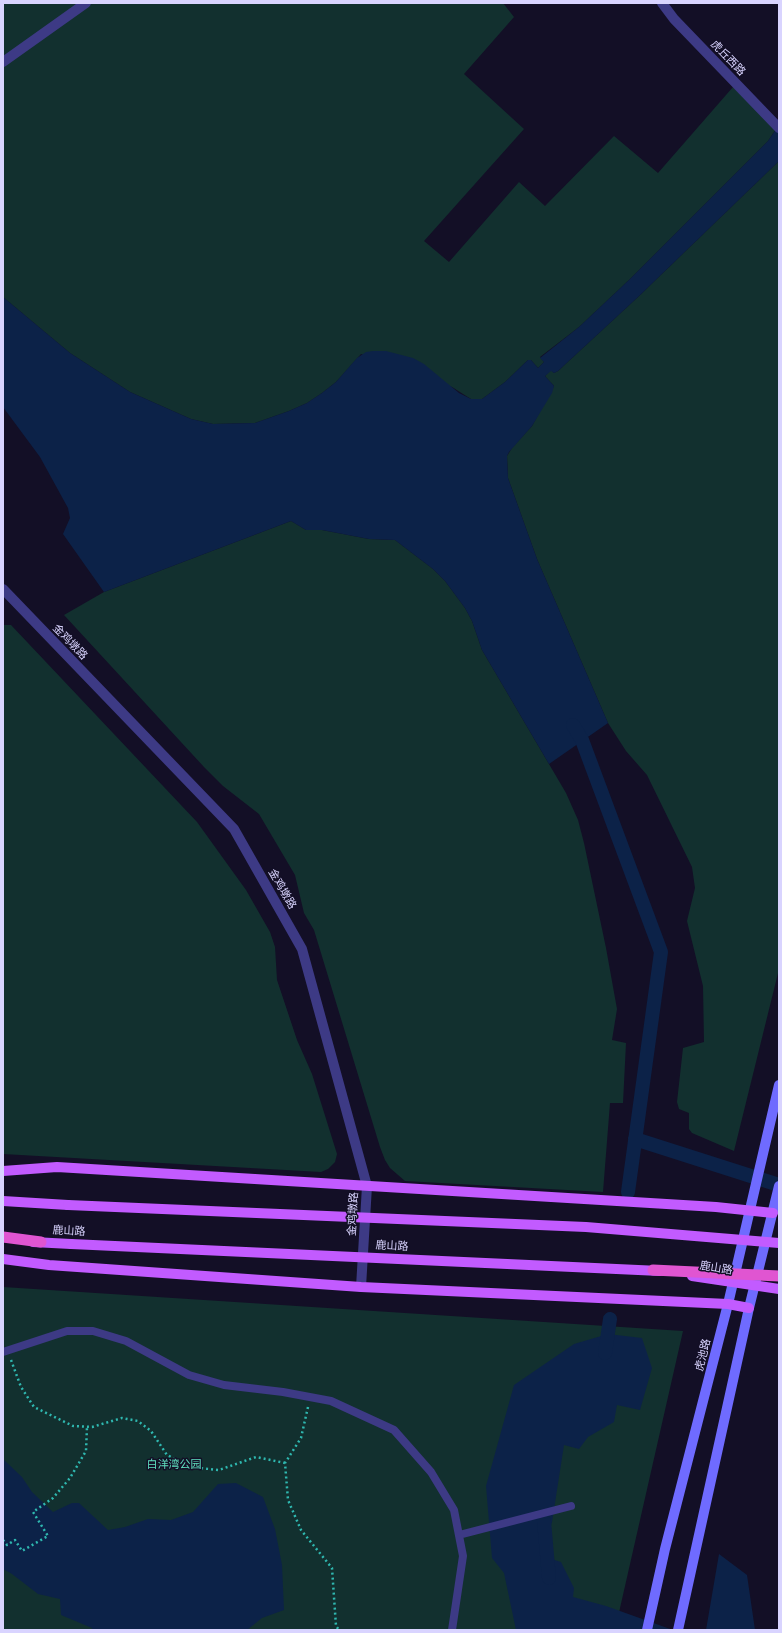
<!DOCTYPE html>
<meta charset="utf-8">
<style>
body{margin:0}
#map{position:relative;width:782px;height:1633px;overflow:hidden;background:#130f26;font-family:Raleway,sans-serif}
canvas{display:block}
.frame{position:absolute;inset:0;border:4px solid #d9d4ff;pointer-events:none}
</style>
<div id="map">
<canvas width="782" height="1633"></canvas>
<div class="frame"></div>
</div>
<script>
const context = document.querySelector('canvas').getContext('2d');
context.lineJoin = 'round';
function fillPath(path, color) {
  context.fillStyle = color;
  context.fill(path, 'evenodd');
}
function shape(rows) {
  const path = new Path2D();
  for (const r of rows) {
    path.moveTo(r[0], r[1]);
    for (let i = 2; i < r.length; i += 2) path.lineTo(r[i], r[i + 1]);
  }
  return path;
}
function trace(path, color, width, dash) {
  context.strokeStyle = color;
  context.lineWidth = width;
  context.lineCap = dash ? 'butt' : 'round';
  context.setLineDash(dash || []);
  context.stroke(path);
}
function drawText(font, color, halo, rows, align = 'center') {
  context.font = font + ' Raleway,"Noto Sans SC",sans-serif';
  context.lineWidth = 3;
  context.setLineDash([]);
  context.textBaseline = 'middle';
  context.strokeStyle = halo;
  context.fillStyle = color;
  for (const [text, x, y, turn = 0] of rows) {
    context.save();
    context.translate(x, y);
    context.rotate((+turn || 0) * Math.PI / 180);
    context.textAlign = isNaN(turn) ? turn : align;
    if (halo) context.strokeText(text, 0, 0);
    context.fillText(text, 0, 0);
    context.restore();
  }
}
const green = shape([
 [3,3,503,3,514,17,464,74,524,129,424,241,449,262,519,182,545,206,614,136,658,173,733,87,776,129,768,141,629,280,579,327,540,357,544,362,538,368,531,360,528,360,505,382,482,399,471,399,452,387,361,354,336,382,322,393,307,403,289,411,255,423,213,424,191,419,130,392,70,353,3,297],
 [779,161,779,969,734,1151,692,1133,689,1129,689,1113,679,1109,677,1102,683,1048,704,1042,703,986,687,921,695,888,692,867,647,775,626,751,608,723,537,559,508,478,507,456,512,448,532,426,554,386,545,376,551,370,554,373,558,371,638,297],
 [291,521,306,530,322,530,369,539,395,540,433,569,445,581,465,608,472,621,482,650,566,793,578,820,584,843,606,948,617,1009,612,1040,626,1043,623,1103,610,1103,603,1192,405,1181,390,1168,385,1160,380,1147,314,930,304,913,295,875,259,814,223,786,204,767,64,615,104,592],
 [3,625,11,625,197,822,246,890,270,932,275,947,277,980,297,1040,312,1074,337,1154,335,1162,328,1169,321,1172,3,1154],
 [3,1287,683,1331,615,1630,3,1630]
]);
const water = shape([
 [779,125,779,161,638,297,558,371,554,373,551,371,545,376,554,386,552,393,532,426,509,452,507,456,508,478,537,559,608,723,549,764,482,650,472,621,465,608,445,581,433,569,395,540,369,539,322,530,306,530,291,521,104,592,63,534,70,518,68,508,40,457,3,407,3,297,70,353,130,392,191,419,213,424,255,423,289,411,307,403,322,393,336,382,357,358,366,352,373,351,386,351,413,358,424,364,459,393,471,399,482,399,505,382,528,360,531,360,538,368,544,362,540,358,579,327,629,280,768,141],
 [608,1334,642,1338,652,1368,640,1410,617,1405,614,1422,588,1437,579,1449,564,1445,552,1522,541,1556,561,1562,574,1588,573,1597,606,1606,673,1630,516,1630,504,1573,492,1558,486,1486,514,1385,574,1344],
 [3,1459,22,1477,32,1492,53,1512,72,1503,79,1503,108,1530,125,1527,148,1519,171,1520,193,1512,218,1484,236,1483,263,1497,275,1529,282,1565,284,1610,262,1618,247,1630,92,1630,92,1628,61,1615,60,1599,38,1594,12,1574,3,1569],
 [719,1554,747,1575,755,1630,706,1630]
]);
const canal = shape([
 [573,725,582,740,661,952,628,1192],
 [635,1139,779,1185],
 [605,1353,610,1319],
 [544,1521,549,1578]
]);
const path = shape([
 [11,1360,21,1387,34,1407,73,1426,92,1427,122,1418,138,1421,151,1431,167,1455,190,1467,219,1470,256,1457,285,1463],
 [308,1407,301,1438,285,1463,288,1500,301,1530,332,1568,336,1626,339,1630],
 [3,1540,7,1545,15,1540,22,1551,48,1536,33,1512,53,1498,70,1478,86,1451,87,1427]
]);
const service = shape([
 [3,1352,67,1331,93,1331,126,1341,189,1375,224,1385,283,1392,331,1401,394,1430,431,1472,454,1510,463,1556,452,1630],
 [459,1535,571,1506]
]);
const minor = shape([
 [3,62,86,3]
]);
const tertiary = shape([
 [662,3,674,19,779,128],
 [3,589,234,829,302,949,367,1186,361,1287]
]);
const secondary = shape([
 [647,1630,665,1549,728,1304,779,1085],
 [678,1630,749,1308,779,1186]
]);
const primary = shape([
 [3,1171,57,1167,716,1207,773,1213],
 [3,1201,68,1205],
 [33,1242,71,1244],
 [3,1259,49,1265,361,1287,728,1304,749,1308]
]);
const trunk = shape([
 [3,1237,41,1242]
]);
const primaryBridge = shape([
 [68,1205,586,1227,779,1243],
 [71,1244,660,1271],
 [692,1276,779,1289]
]);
const trunkBridge = shape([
 [653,1270,779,1276]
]);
const streetNames = [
 ["虎丘西路",728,58,46],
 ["金鸡墩路",70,642,46],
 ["金鸡墩路",282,889,60],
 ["金鸡墩路",353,1214,-87],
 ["鹿山路",69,1231,3],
 ["鹿山路",392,1246,3],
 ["鹿山路",716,1268,9],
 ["虎池路",703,1355,-76]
];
const parkNames = [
 ["白洋湾公园",174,1465]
];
fillPath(green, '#12302f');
fillPath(water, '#0c2248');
trace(canal, '#0c2248', 14);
trace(path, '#2fb8b0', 2.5, [2, 3]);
trace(service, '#3d3a85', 8);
trace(minor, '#3d3a85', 10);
trace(tertiary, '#3d3a85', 10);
trace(secondary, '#6f6bff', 10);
trace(primary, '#c25bff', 10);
trace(trunk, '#e055d1', 11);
trace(primaryBridge, '#c25bff', 10);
trace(trunkBridge, '#e055d1', 11);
drawText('11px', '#d9d4ff', '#130f26', streetNames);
drawText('11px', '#5fe0c0', '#130f26', parkNames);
</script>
